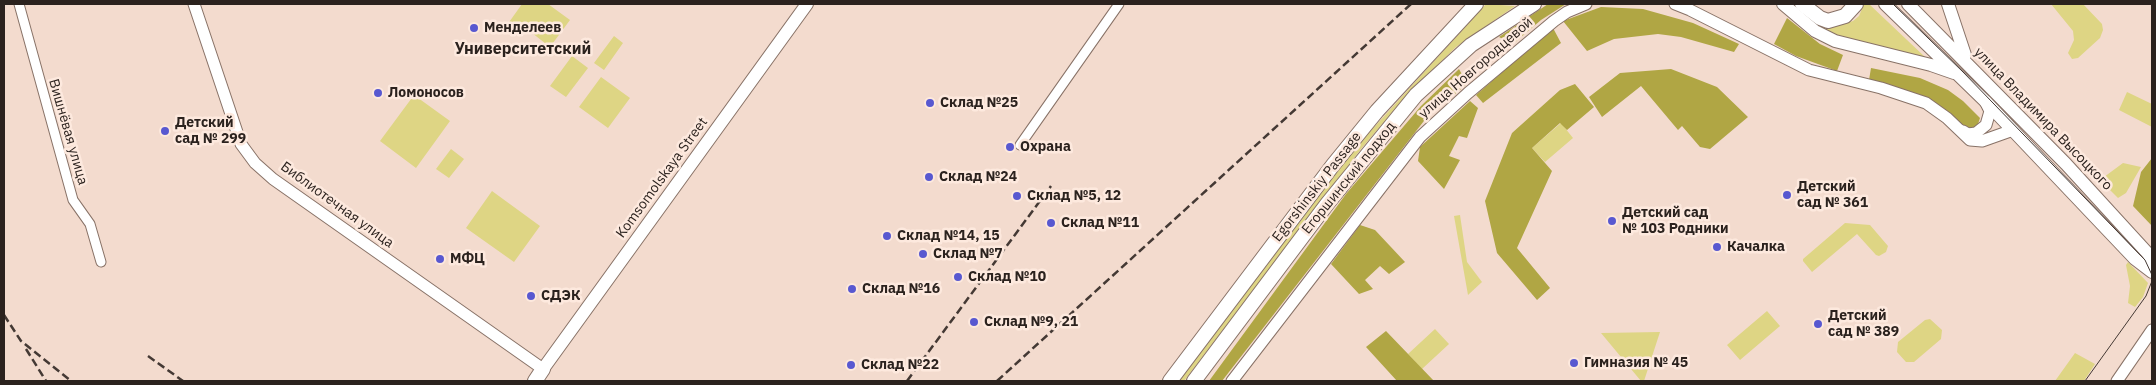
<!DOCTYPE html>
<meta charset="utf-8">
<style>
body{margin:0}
#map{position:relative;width:2156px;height:385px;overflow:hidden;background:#f3dbce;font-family:"IBM Plex Sans",sans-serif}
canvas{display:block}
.frame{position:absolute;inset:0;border:5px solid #2b221e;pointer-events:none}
</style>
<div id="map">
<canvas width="2156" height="385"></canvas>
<div class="frame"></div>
</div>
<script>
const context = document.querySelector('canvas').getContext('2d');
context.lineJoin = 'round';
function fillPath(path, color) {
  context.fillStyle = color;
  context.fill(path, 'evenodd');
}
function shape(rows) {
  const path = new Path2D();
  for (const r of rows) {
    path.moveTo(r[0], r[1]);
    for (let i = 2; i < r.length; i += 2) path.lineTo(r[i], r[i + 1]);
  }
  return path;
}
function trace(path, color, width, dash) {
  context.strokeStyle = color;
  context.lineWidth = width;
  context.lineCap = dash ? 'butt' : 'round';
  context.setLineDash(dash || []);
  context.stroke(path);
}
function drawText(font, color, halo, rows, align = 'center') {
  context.font = font + ' "IBM Plex Sans",sans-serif';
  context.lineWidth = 5;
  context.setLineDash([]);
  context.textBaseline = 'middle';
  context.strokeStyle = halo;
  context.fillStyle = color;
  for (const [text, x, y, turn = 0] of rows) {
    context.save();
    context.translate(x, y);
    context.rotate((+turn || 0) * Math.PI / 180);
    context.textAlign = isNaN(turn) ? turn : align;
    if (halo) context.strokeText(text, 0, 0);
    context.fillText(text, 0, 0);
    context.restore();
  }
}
const green = shape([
 [522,4,548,4,570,20,550,47,523,26,518,33,507,25],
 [1486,4,1515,6,1456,47,1406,96,1361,149,1184,381,1178,381,1357,146],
 [1790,4,1797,4,1817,22,1830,28,1853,21,1859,16,1864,4,1869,4,1925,57,1827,33],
 [2051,4,2083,4,2102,24,2103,30,2100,38,2078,58,2072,59,2068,53,2074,40,2073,31],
 [614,36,623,43,604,70,594,63],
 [572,56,588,68,566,97,550,86],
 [601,77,630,98,608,128,579,107],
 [2127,92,2152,104,2152,127,2119,110],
 [414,95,450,121,416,168,380,141],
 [1561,123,1573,138,1545,162,1532,148],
 [451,149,464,159,449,178,436,169],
 [2123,163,2141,167,2126,193,2118,198,2100,180],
 [492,191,540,226,514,262,466,228],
 [1460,215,1467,262,1482,282,1468,295,1454,216],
 [1845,223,1870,225,1888,246,1886,252,1879,256,1876,255,1857,234,1812,272,1803,261,1803,259],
 [2128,262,2148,283,2143,297,2135,307,2128,303,2130,286,2126,265],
 [1767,311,1780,326,1740,360,1727,345],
 [1930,319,1942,330,1941,339,1914,362,1906,362,1897,352,1898,342,1925,320],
 [1435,329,1449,344,1422,369,1408,354],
 [1660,332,1644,381,1641,381,1601,333],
 [2075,353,2095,364,2084,381,2055,381]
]);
const forest = shape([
 [1548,4,1566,4,1541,20,1513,44,1499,37],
 [1601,7,1643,9,1693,23,1739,44,1734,52,1681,37,1658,34,1614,39,1587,51,1563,21],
 [1787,18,1820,44,1843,55,1837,71,1796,56,1774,44],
 [1553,28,1561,43,1483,103,1476,95],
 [1871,68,1920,78,1948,90,1963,101,1980,118,1977,127,1968,129,1930,99,1869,80],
 [1459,69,1467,84,1427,117,1222,381,1209,381,1346,194,1421,106],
 [1671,69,1717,87,1748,117,1710,149,1700,147,1682,126,1678,130,1641,86,1602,117,1589,97,1620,73],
 [1575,84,1594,107,1567,130,1560,123,1532,148,1552,171,1517,248,1550,288,1537,300,1497,253,1485,201,1512,133,1560,90],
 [1470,101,1478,108,1467,138,1459,136,1449,156,1460,160,1444,189,1418,161,1420,147],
 [2152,158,2152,226,2133,206,2141,172],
 [1360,225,1375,230,1405,262,1389,274,1380,266,1365,280,1373,289,1359,294,1331,264],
 [1386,331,1434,381,1397,381,1366,347]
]);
const minor = shape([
 [19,4,73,200,90,224,101,262],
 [1020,145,1119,4]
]);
const tertiary = shape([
 [194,4,241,144,255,163,273,179,543,369],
 [1675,4,1690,10,1809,70,1881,88,1926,103,1947,118,1970,140,1982,141,2013,130],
 [1963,131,1968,134,1976,133,1986,125,1990,111,1985,101],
 [1232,381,1420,137,1468,93,1554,21,1567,12,1586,4],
 [2117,381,2152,330]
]);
const secondary = shape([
 [1783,4,1815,31,1835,41,1931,65,1954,73],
 [1885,4,1985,101,2135,259,2152,272],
 [1908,4,2066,164,2152,258],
 [1948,4,1965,55],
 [543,369,807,4]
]);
const primary = shape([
 [1802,4,1820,18,1828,21,1845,16,1856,4],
 [535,381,543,369],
 [1170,381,1333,165,1377,111,1476,4],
 [1194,381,1327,204,1416,95,1471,45,1534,4]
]);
const tram = shape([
 [1893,4,1963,72,2145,260,2152,275],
 [2085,381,2146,296,2152,281]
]);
const rail = shape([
 [4,315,21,341,71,381],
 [26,349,46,381],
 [148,356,183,381],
 [907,381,1051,186],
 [997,381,1411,4]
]);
const markers = [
 [474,28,5,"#5858d0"],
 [378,93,5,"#5858d0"],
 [930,103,5,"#5858d0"],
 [165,131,5,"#5858d0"],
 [1010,147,5,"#5858d0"],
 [929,177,5,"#5858d0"],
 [1787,195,5,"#5858d0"],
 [1017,196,5,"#5858d0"],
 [1612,221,5,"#5858d0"],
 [1051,223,5,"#5858d0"],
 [887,236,5,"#5858d0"],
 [1717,247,5,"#5858d0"],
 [923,254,5,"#5858d0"],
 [440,259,5,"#5858d0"],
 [958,277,5,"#5858d0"],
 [852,289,5,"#5858d0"],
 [531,296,5,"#5858d0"],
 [974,322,5,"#5858d0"],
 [1818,324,5,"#5858d0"],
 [1574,363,5,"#5858d0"],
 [851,365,5,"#5858d0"]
];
const poiNames = [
 ["Менделеев",484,28],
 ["Ломоносов",388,93],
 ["Склад №25",940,103],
 ["Детский",175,123],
 ["сад № 299",175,139],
 ["Охрана",1020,147],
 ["Склад №24",939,177],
 ["Детский",1797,187],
 ["сад № 361",1797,203],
 ["Склад №5, 12",1027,196],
 ["Детский сад",1622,213],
 ["№ 103 Родники",1622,229],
 ["Склад №11",1061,223],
 ["Склад №14, 15",897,236],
 ["Качалка",1727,247],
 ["Склад №7",933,254],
 ["МФЦ",450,259],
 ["Склад №10",968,277],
 ["Склад №16",862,289],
 ["СДЭК",541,296],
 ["Детский",1828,316],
 ["сад № 389",1828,332],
 ["Склад №9, 21",984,322],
 ["Гимназия № 45",1584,363],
 ["Склад №22",861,365]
];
const streetNames = [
 ["улица Новгородцевой",1476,68,-41],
 ["улица Владимира Высоцкого",2043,119,46],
 ["Вишнёвая улица",68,132,74],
 ["Komsomolskaya Street",662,178,-54],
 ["Егоршинский подход",1349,178,-51],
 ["Egorshinskiy Passage",1317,187,-52],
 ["Библиотечная улица",337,205,36]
];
const quarterNames = [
 ["Университетский",523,49]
];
fillPath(green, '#ded584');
fillPath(forest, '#b0a644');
trace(minor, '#887267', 11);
trace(tertiary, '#887267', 13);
trace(secondary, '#887267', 14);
trace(primary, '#887267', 16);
trace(minor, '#fff', 9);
trace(tertiary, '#fff', 11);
trace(secondary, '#fff', 12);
trace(primary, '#fff', 14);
trace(tram, '#443934', 1);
trace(rail, '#443934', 2.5, [8, 4]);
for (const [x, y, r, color] of markers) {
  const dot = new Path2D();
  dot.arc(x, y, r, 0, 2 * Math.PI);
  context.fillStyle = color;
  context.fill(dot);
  trace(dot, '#fde9de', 2);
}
drawText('bold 14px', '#2b221e', '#fde9de', poiNames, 'left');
drawText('14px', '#2b221e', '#fde9de', streetNames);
drawText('bold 16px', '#2b221e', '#fde9de', quarterNames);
</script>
